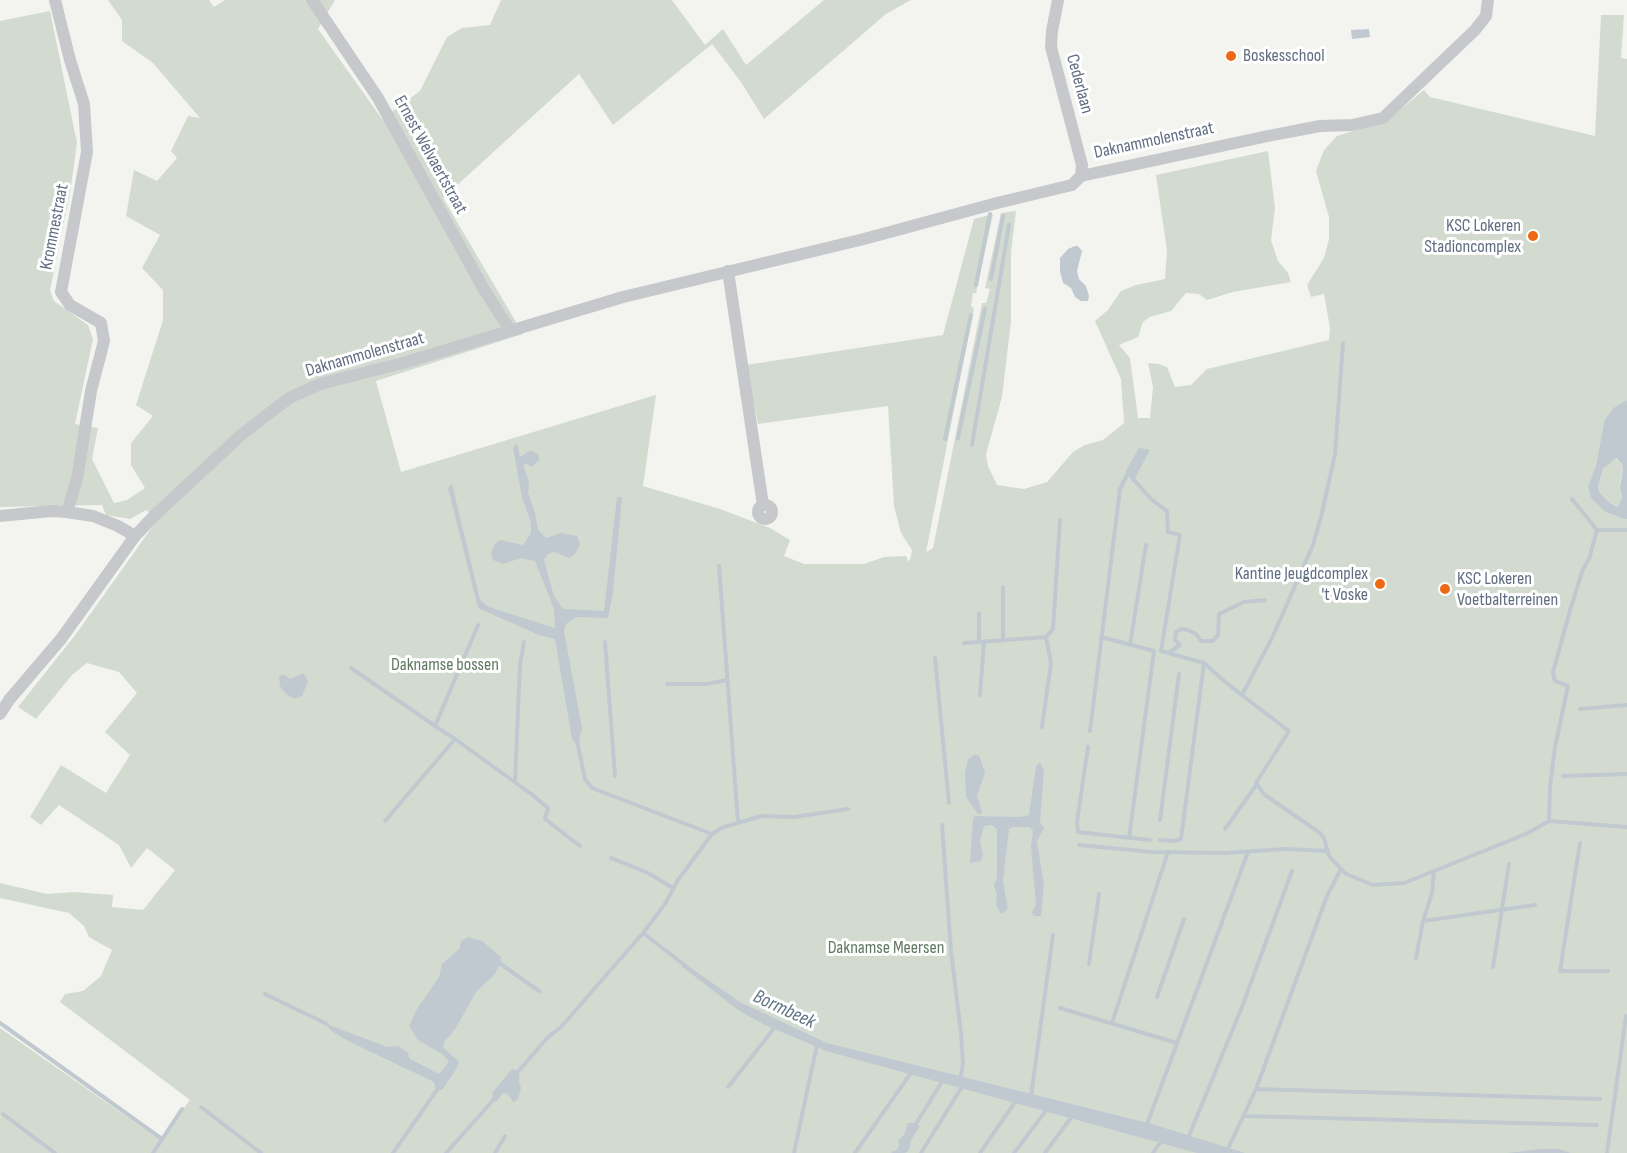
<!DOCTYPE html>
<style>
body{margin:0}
canvas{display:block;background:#f3f4ef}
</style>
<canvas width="1627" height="1153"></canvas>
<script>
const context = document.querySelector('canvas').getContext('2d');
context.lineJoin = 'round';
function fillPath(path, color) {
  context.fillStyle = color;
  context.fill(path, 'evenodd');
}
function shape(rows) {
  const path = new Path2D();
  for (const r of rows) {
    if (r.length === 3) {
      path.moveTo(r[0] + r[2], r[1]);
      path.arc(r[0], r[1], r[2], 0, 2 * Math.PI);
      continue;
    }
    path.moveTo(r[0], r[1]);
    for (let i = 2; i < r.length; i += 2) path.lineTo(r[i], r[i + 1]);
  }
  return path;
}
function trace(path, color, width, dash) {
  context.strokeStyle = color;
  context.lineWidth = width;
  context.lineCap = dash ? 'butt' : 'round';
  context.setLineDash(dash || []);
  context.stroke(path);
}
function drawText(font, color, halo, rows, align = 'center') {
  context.font = font + ' "Sofia Sans Condensed",sans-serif';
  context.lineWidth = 6;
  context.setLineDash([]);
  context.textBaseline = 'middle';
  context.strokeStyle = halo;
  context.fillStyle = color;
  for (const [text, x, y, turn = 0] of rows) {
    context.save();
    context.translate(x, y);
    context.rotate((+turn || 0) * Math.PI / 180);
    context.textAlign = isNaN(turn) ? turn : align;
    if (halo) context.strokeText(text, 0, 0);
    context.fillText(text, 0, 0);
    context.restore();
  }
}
const green = shape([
 [108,0,209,0,214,7,225,0,335,0,318,29,382,119,420,91,447,37,462,28,490,25,501,0,672,0,705,45,723,29,746,65,824,0,911,0,886,14,764,119,741,82,712,44,613,125,579,74,443,198,523,334,376,381,401,472,656,395,643,486,720,509,770,528,790,540,784,556,804,564,864,564,884,557,906,556,908,561,910,560,912,550,901,533,894,506,888,406,758,424,746,365,943,335,974,219,993,214,976,293,973,293,971,306,974,308,926,552,933,548,982,303,986,303,990,289,985,288,1001,213,1016,211,1011,252,1011,321,1002,397,986,454,988,466,997,485,1024,489,1047,482,1073,452,1085,445,1103,440,1124,423,1121,379,1095,321,1108,310,1121,291,1136,285,1165,279,1167,251,1156,175,1268,151,1275,208,1271,240,1278,261,1288,273,1291,282,1233,292,1207,300,1199,294,1186,293,1171,311,1150,317,1143,322,1138,337,1119,345,1130,358,1138,418,1150,418,1153,387,1148,363,1159,364,1167,367,1175,387,1191,385,1207,369,1329,340,1330,328,1324,294,1311,297,1307,285,1324,258,1329,239,1329,217,1316,171,1324,150,1337,136,1388,120,1424,90,1430,97,1595,136,1601,15,1624,15,1621,58,1627,59,1627,400,1613,408,1604,421,1596,467,1589,484,1625,519,1627,519,1627,1153,0,1153,0,1028,160,1140,190,1100,60,1002,65,994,83,991,101,976,112,950,89,937,84,926,69,913,0,898,0,883,47,894,74,892,113,895,112,907,143,910,175,870,147,848,131,868,119,845,59,805,41,825,30,817,61,765,106,793,130,755,105,732,137,693,119,672,87,663,72,675,36,719,18,707,76,634,158,519,146,510,130,519,106,515,102,505,0,507,0,21,50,11,77,143,70,193,50,290,54,301,88,325,93,339,75,424,98,428,92,459,114,503,127,500,145,488,131,465,131,443,153,416,136,405,163,320,163,290,142,268,160,235,126,216,134,170,157,181,177,158,171,151,188,116,200,118,153,63,122,41,122,20],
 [1139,449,1133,482,1125,472],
 [1615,458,1622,464,1623,469,1620,482,1622,498,1619,507,1610,503,1600,493,1598,487,1603,469]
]);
const water = shape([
 [1369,29,1370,37,1352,39,1351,30],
 [1075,246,1078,246,1082,251,1077,271,1079,279,1086,286,1089,296,1088,301,1081,301,1075,297,1071,288,1063,283,1060,271,1060,258,1068,249],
 [1627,400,1627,519,1625,519,1606,512,1597,504,1591,498,1588,486,1596,466,1604,421,1613,408],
 [1616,458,1622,464,1623,469,1620,486,1622,498,1618,507,1610,503,1600,493,1598,487,1603,469],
 [517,443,520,457,531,450,538,454,539,460,532,467,527,464,523,465,529,482,528,493,535,512,538,530,546,538,561,533,577,536,580,544,576,553,570,558,554,552,548,554,544,560,554,596,563,609,604,611,617,497,622,497,613,593,608,618,576,617,566,624,564,631,582,728,578,746,572,739,555,639,539,635,478,608,448,488,452,484,480,600,489,607,555,628,554,609,535,561,521,558,503,564,493,560,491,553,494,545,500,540,523,545,531,533,531,523,522,497,513,448],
 [1139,448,1150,450,1133,482,1125,472],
 [303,673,308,681,302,696,294,699,285,693,280,686,279,676,285,675,290,679],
 [974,755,979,755,985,773,977,795,982,813,978,814,966,797,965,773,968,759],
 [1040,763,1044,770,1040,823,1044,828,1037,841,1044,885,1041,916,1034,916,1032,913,1036,904,1031,847,1033,831,1030,827,1013,827,1009,829,1003,881,1008,909,1001,914,996,904,997,895,994,885,997,878,997,829,992,825,984,826,980,841,983,855,981,861,970,863,973,818,975,816,1020,817,1029,815,1036,766],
 [468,937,482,941,501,957,501,963,494,975,476,992,457,1026,449,1037,445,1040,443,1047,459,1062,456,1069,443,1089,436,1092,434,1082,348,1041,333,1032,324,1023,387,1047,399,1046,408,1053,410,1059,439,1074,449,1062,442,1054,418,1040,409,1026,417,1009,439,977,442,964,459,949,461,941],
 [685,964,740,1002,827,1043,1152,1124,1245,1153,1197,1153,826,1051,765,1025,741,1012,681,966],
 [512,1069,519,1071,519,1081,521,1088,518,1099,513,1102,508,1094,503,1093,496,1102,493,1100,492,1093],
 [908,1123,914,1123,920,1126,911,1140,909,1150,905,1153,891,1153,893,1151,899,1152,901,1149,898,1141,904,1135],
 [1541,1149,1558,1149,1571,1153,1507,1153]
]);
const stream = shape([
 [991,279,1003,216],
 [976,285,990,214],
 [958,438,985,309],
 [945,439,971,315],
 [972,445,1009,225],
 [1134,480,1151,499,1167,511,1168,532,1180,535,1161,651,1204,663,1230,686,1289,731,1256,783,1265,795,1320,833,1324,838,1329,856,1346,874,1373,885,1404,883,1526,834,1549,821,1550,787,1555,747,1568,686,1555,681,1553,672,1571,607,1583,569,1589,559,1597,530,1572,499],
 [1597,530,1627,530],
 [719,566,738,822],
 [1003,587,1003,641],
 [979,613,979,642],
 [1101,637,1154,651,1129,838],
 [605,642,615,776],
 [964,643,1046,637,1053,629,1060,520],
 [1130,645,1146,545],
 [1170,652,1180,645,1175,640,1176,632,1182,629,1188,630,1196,634,1201,641,1213,641,1218,635,1219,614,1244,602,1265,600],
 [935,658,949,803],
 [351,668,435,726,478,625],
 [667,684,706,684,727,680],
 [980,695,984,642],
 [1242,695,1272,638,1313,545,1322,513,1335,454,1343,343],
 [1580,709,1627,705],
 [1042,727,1051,663,1046,637],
 [1090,731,1120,489,1127,475],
 [455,739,534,796,548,808,545,819,580,846],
 [577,741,585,779,592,788,712,834],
 [1088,747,1077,822,1078,832,1150,840],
 [1563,776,1627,774],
 [515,782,520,665,524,642],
 [1160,820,1179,674],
 [385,821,455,739,435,726],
 [1549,821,1627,827],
 [942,825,951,951,961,1034,963,1063,960,1081],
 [1225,829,1257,784],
 [1160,840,1174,841,1181,839,1204,663],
 [1580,843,1560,971,1608,971],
 [1079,845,1152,852,1225,853,1285,849,1327,851],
 [611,858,648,873,673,888],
 [1423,921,1535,905],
 [643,933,665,904,678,880,712,834,721,828,761,816,794,817,848,809],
 [1416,958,1423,921,1432,893,1434,871],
 [498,962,539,991],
 [1089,964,1099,894],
 [1493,967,1509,864],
 [265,994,327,1024],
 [1157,997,1184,919],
 [1060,1008,1177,1043],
 [0,1023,162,1139],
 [1112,1023,1168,852],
 [517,1073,547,1038,561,1027,643,933,687,967],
 [728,1087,775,1027],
 [1256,1089,1600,1099],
 [1031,1096,1053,935],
 [201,1107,261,1153],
 [3,1114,55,1153],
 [1243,1116,1597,1125],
 [914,1127,943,1080],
 [1146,1127,1248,852],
 [1188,1138,1242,1007,1292,871],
 [153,1153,182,1109],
 [393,1153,439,1087],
 [446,1153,496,1097],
 [495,1153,505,1136],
 [794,1153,817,1045],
 [855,1153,913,1070],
 [897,1153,903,1143],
 [921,1153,963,1085],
 [980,1153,1017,1099],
 [1014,1153,1048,1108],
 [1045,1153,1073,1115],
 [1153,1153,1163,1138],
 [1226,1153,1256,1089,1327,896,1341,869],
 [1607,1153,1626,1016]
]);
const street = shape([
 [55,0,70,60,84,104,87,152,61,292,70,305,101,323,104,341,91,391,77,479,67,512],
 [312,0,378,98,483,288,510,330],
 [1058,0,1052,31,1051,47,1082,165,1081,176],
 [728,271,763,505],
 [765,512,7],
 [0,516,51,511,67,512,93,516,118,526,135,536],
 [0,714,9,700,61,639,135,536,154,516,241,435,289,398,320,384,403,363,623,297,864,239,997,203,1072,185,1081,176,1268,136,1320,126,1352,125,1383,118,1475,30,1486,16,1488,0]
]);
const markers = [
 [1231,56,6,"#ee6915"],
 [1533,236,6,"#ee6915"],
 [1380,584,6,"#ee6915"],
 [1445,589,6,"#ee6915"]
];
const poiNames = [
 ["Boskesschool",1243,56],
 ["KSC Lokeren",1521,226,"right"],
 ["Stadioncomplex",1521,247,"right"],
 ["Kantine Jeugdcomplex",1368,574,"right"],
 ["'t Voske",1368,595,"right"],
 ["KSC Lokeren",1457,579],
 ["Voetbalterreinen",1457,600]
];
const streetNames = [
 ["Cederlaan",1079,84,75],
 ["Daknammolenstraat",1154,141,-12],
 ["Ernest Welvaertstraat",430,155,61],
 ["Krommestraat",55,227,-79],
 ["Daknammolenstraat",365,355,-16]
];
const parkNames = [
 ["Daknamse bossen",445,665],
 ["Daknamse Meersen",886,948]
];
const waterNames = [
 ["Bormbeek",784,1010,25]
];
fillPath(green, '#d3dbd0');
fillPath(water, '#c0c9d0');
trace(stream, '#c0c9d0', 4);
trace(street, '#c6c8cc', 12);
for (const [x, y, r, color] of markers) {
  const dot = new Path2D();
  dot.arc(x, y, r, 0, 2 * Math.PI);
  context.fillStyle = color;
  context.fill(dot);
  trace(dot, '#fff', 2);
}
drawText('18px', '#616e82', '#fff', poiNames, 'left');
drawText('18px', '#616e82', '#fff', streetNames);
drawText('18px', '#617960', '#fff', parkNames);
drawText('italic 20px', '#617787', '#fff', waterNames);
</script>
